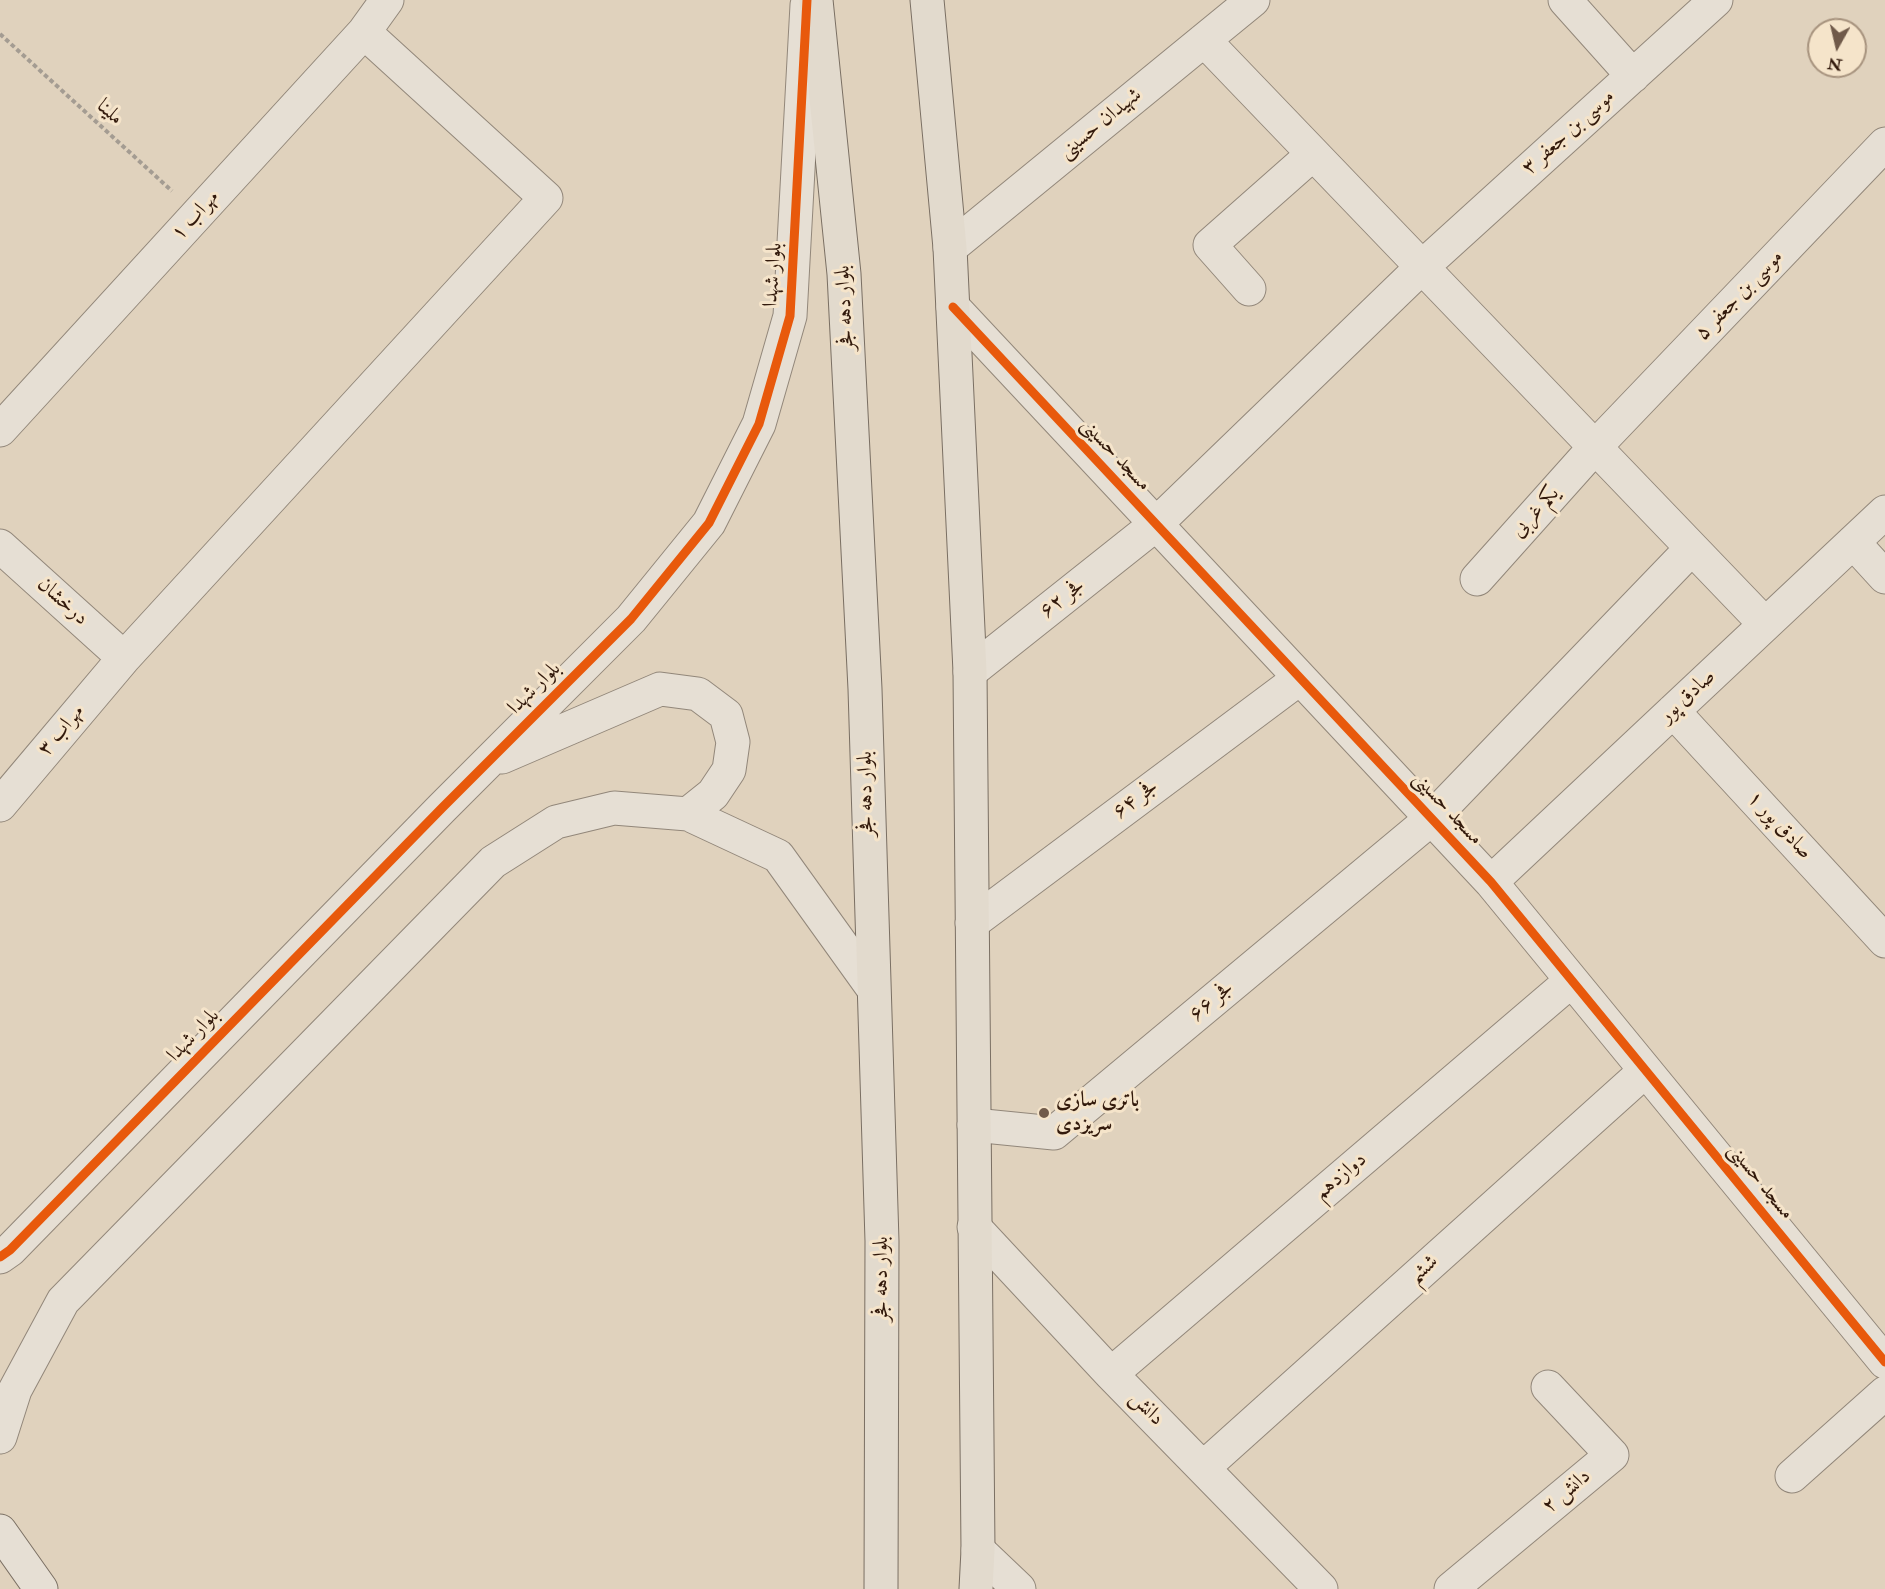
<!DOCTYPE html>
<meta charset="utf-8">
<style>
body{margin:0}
#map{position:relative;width:1885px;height:1589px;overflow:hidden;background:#e0d2bd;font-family:"IM FELL Double Pica",serif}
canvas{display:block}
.north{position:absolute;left:1807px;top:18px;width:60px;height:60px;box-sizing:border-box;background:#f5e4ca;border:2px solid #a7937e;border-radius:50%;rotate:188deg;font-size:16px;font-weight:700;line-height:24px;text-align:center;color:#331a0c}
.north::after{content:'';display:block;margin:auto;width:21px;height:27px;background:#705a4a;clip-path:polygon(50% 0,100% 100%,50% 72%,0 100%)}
</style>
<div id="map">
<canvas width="1885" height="1589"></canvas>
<div class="north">N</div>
</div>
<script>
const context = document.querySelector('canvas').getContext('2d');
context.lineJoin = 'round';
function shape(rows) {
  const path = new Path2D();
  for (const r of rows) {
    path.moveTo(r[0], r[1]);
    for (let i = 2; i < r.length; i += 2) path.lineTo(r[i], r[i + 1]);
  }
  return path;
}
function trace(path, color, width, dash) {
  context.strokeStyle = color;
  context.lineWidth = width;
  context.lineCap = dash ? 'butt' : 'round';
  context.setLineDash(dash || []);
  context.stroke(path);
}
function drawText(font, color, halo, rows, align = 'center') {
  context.font = font + ' "IM FELL Double Pica",Amiri,serif';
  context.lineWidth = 6;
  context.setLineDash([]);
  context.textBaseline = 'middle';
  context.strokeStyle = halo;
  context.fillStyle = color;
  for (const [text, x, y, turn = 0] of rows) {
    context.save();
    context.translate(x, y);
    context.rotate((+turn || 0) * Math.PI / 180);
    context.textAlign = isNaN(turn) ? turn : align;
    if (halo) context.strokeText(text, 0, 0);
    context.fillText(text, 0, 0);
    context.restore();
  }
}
const path = shape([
 [0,34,172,191]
]);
const minor = shape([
 [1565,0,1633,76],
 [1204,40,1765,624],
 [950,248,1253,0],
 [1249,289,1210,245,1313,154],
 [953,307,1491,882,1885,1362],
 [0,430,364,32,387,0],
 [1853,542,1885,577],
 [0,546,124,658],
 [1477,579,1595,447,1885,144],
 [970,672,1155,525,1422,267,1716,0],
 [1673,711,1885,941],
 [0,805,124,658,546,198,364,32],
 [1491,882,1885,512],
 [972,923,1300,678],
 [974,1125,1054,1133,1431,819,1692,548],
 [974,1227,1111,1374,1321,1589],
 [1111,1374,1571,981],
 [1203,1468,1645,1071],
 [1792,1476,1885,1393],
 [978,1550,1019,1589],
 [1451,1589,1612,1455,1548,1387]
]);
const tertiary = shape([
 [502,757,660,689,698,694,726,715,733,742,729,770,713,794,688,814],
 [0,1257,10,1250,442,808,631,619,709,523,759,424,790,316,807,5],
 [0,1437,15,1390,63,1301,493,862,556,822,614,808,688,814,778,856,872,987]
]);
const secondary = shape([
 [0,1531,41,1589]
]);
const primary = shape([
 [816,0,844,274,865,689,882,1241,881,1589],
 [927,0,950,248,970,672,978,1550,976,1589]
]);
const cycleway = shape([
 [953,307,1491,882,1885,1362],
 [0,1257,10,1250,442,808,631,619,709,523,759,424,790,316,807,0]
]);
const markers = [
 [1044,1113,6,"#705a4a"]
];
const streetNames = [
 ["ملینا",109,113,42],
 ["شهیدان حسینی",1101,124,-39],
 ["موسی بن جعفر ۳",1569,133,-42],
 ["مهراب ۱",196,216,-47],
 ["بلوار شهدا",774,275,-86],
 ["موسی بن جعفر ۵",1740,296,-46],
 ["بلوار دهه فجر",846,308,-93],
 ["مسجد حسینی",1115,455,47],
 ["یکم غربی",1536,513,-48],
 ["فجر ۶۲",1063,599,-38],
 ["درخشان",62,602,42],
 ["بلوار شهدا",535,689,-45],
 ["صادق پور",1688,697,-43],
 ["مهراب ۳",62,731,-50],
 ["بلوار دهه فجر",867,794,-91],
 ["فجر ۶۴",1136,800,-37],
 ["مسجد حسینی",1447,809,47],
 ["صادق پور ۱",1779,826,47],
 ["فجر ۶۶",1212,1002,-40],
 ["بلوار شهدا",194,1036,-46],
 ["دوازدهم",1341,1177,-40],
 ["مسجد حسینی",1760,1182,51],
 ["ششم",1424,1270,-42],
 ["بلوار دهه فجر",882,1279,-90],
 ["دانش",1146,1409,46],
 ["دانش ۲",1567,1492,-40]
];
const poiNames = [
 ["باتری سازی",1056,1101],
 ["سریزدی",1056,1125]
];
trace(minor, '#92877a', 35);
trace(tertiary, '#92877a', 35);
trace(secondary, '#7a6f63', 35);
trace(primary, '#7a6f63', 35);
trace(path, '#a49c92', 4, [4.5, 3]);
trace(minor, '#e6dfd4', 33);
trace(tertiary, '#e6dfd4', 33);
trace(secondary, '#e6dfd4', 33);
trace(primary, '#e2dacd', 33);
trace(cycleway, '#e8590c', 9);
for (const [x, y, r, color] of markers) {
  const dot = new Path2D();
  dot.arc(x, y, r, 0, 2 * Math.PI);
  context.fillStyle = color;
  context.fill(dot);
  trace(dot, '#f5e4ca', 2);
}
drawText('21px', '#331a0c', '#f5e4ca', streetNames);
drawText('bold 21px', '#331a0c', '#f5e4ca', poiNames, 'left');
</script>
